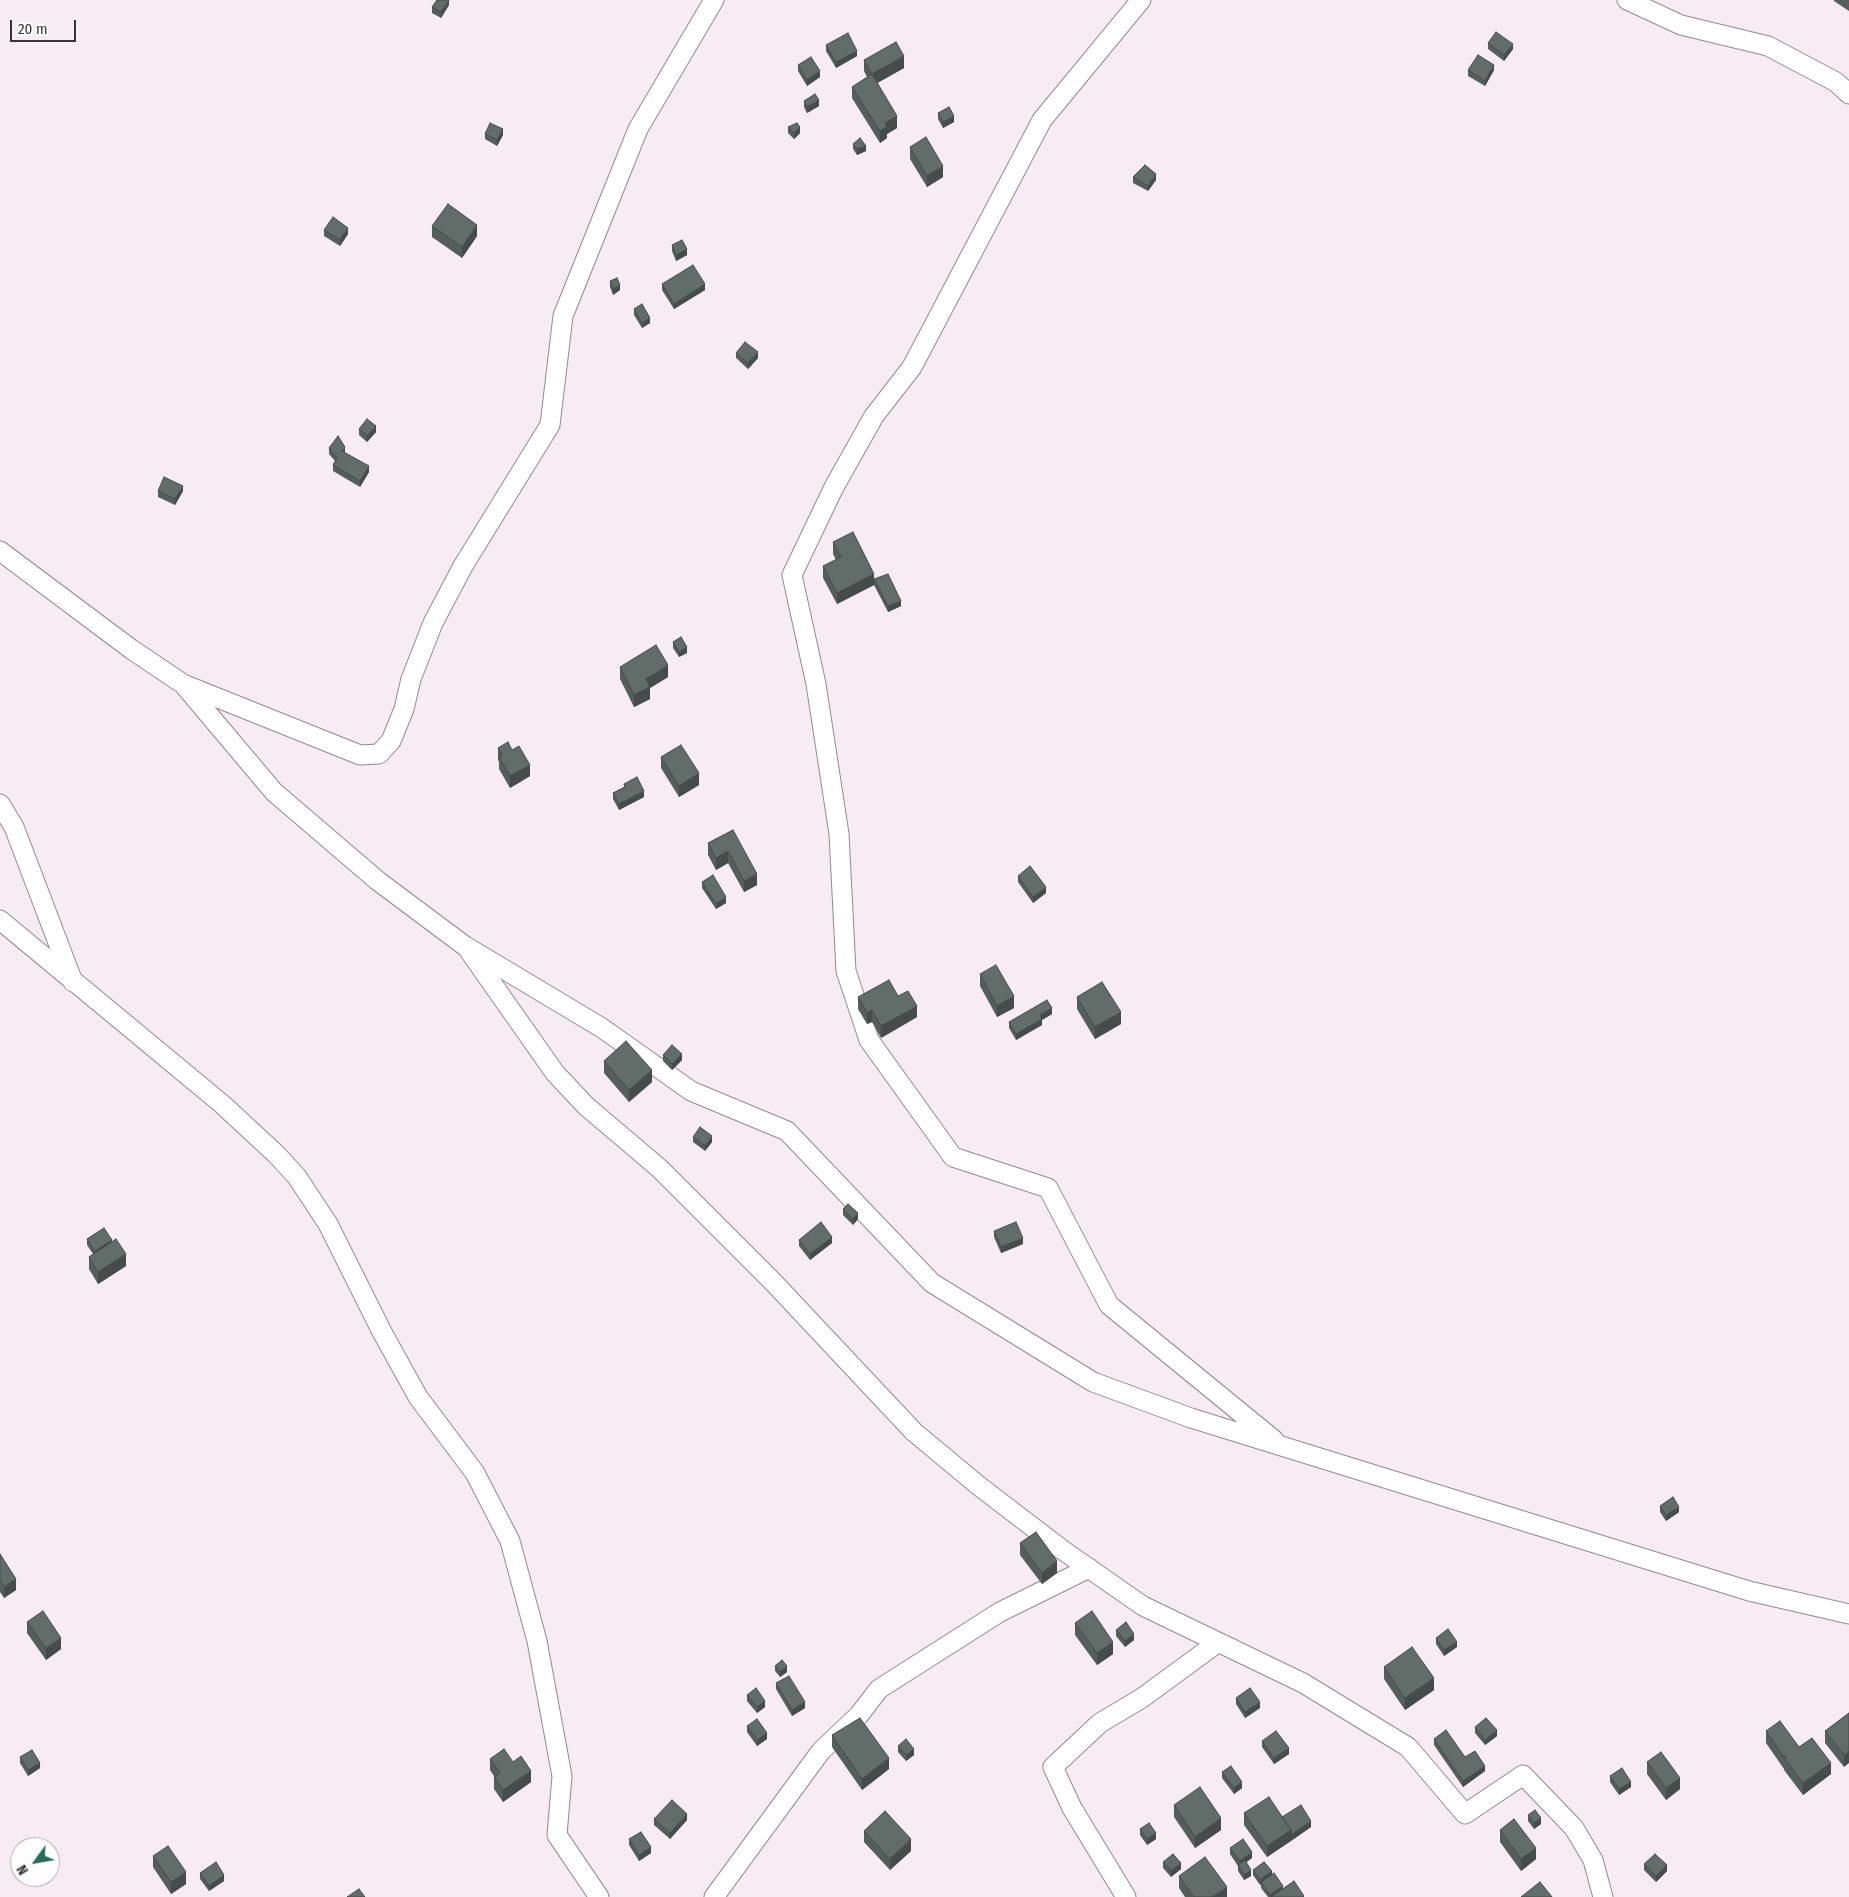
<!DOCTYPE html>
<style>
body{margin:0}
#map{position:relative;width:1849px;height:1897px;overflow:hidden;background:#f7ecf3;font-family:"Fira Sans Condensed",sans-serif}
canvas{display:block}
.north{position:absolute;left:10px;top:1837px;width:50px;height:50px;box-sizing:border-box;background:#fefcfd;border:1px solid #aeacad;border-radius:50%;rotate:238deg;font-size:14px;font-weight:700;line-height:20px;text-align:center;color:#373336}
.north::after{content:'';display:block;margin:auto;width:18px;height:22px;background:#2c6c5b;clip-path:polygon(50% 0,100% 100%,50% 72%,0 100%)}
.scale{position:absolute;left:10px;top:20px;width:66px;height:22px;box-sizing:border-box;border:2px solid #373336;border-top:0;padding-left:6px;font-size:15px;line-height:18px;white-space:nowrap;color:#373336;-webkit-text-stroke:4px #fefcfd;paint-order:stroke}
</style>
<div id="map">
<canvas width="1849" height="1897"></canvas>
<div class="north">N</div>
<div class="scale">20 m</div>
</div>
<script>
const context = document.querySelector('canvas').getContext('2d');
context.lineJoin = 'round';
function shape(rows) {
  const path = new Path2D();
  for (const r of rows) {
    path.moveTo(r[0], r[1]);
    for (let i = 2; i < r.length; i += 2) path.lineTo(r[i], r[i + 1]);
  }
  return path;
}
function trace(path, color, width, dash) {
  context.strokeStyle = color;
  context.lineWidth = width;
  context.lineCap = dash ? 'butt' : 'round';
  context.setLineDash(dash || []);
  context.stroke(path);
}
function fillPath(path, color) {
  context.fillStyle = color;
  context.fill(path, 'evenodd');
}
const street = shape([
 [1141,0,1042,120,912,367,874,416,834,487,792,575,816,684,839,834,846,971,869,1040,953,1157,1048,1188,1109,1305,1274,1440],
 [1627,0,1681,25,1768,46,1836,82,1849,94],
 [0,551,131,649,183,684,360,755,379,754,391,741,404,709,411,679,433,623,463,566,550,425,563,316,638,129,714,0],
 [183,684,274,792,378,881,465,946,602,1028,691,1091,787,1131,932,1283,1093,1382,1191,1418,1749,1591,1849,1614],
 [0,804,14,827,73,982],
 [0,920,222,1104,277,1155,297,1177,328,1224,382,1332,418,1397,475,1473,510,1541,537,1641,562,1776,557,1835,599,1897],
 [470,952,555,1073,586,1106,659,1168,775,1284,914,1432,979,1486,1064,1551,1143,1606,1303,1683,1408,1747,1465,1814,1523,1775,1574,1828,1593,1860,1603,1897],
 [714,1897,821,1751,859,1715,879,1689,1000,1612,1089,1568],
 [1126,1897,1072,1808,1053,1767,1100,1723,1142,1698,1217,1643]
]);
const wall = shape([
 [1834,0,1849,0,1849,11,1834,1],
 [449,5,441,18,432,13,432,7],
 [1488,43,1513,49,1504,61,1488,49],
 [826,45,857,56,836,68,826,51],
 [864,60,904,68,877,83,897,128,887,134,887,138,880,143,852,98,852,87,867,77,864,71],
 [798,65,820,77,807,86,798,71],
 [1468,70,1494,70,1485,86,1468,76],
 [804,101,819,106,807,113,804,107],
 [938,113,954,122,943,128,938,119],
 [788,127,800,133,794,139,788,133],
 [485,134,503,135,497,146,485,139],
 [853,144,866,151,857,155,853,149],
 [910,147,943,177,927,187,910,159],
 [1133,177,1156,180,1148,191,1133,183],
 [432,226,477,236,462,258,432,237],
 [324,230,348,234,340,246,324,236],
 [672,245,687,255,676,261,672,251],
 [610,281,620,290,613,295,610,287],
 [662,284,705,290,674,309,662,290],
 [634,309,650,323,642,328,634,315],
 [736,353,758,358,748,369,736,358],
 [359,429,376,432,367,442,359,435],
 [329,448,345,452,345,453,369,472,360,487,333,471,333,465,335,461,329,454],
 [158,491,183,491,175,505,158,497],
 [833,542,874,579,901,606,888,612,874,585,837,604,823,578,823,566,836,560,833,554],
 [673,642,687,653,679,657,673,648],
 [620,667,668,677,650,688,650,699,634,707,620,679],
 [498,748,530,776,510,788,499,769,499,762,498,760],
 [661,757,699,785,679,797,661,768],
 [624,784,644,797,619,810,613,799,613,793,624,787],
 [733,830,757,885,744,892,728,863,716,870,708,855,708,843],
 [1018,876,1046,893,1033,903,1018,882],
 [702,882,726,903,716,909,702,888],
 [980,974,1014,1008,997,1017,980,986],
 [898,996,917,1017,881,1038,872,1022,867,1024,858,1009,858,997],
 [1077,997,1121,1024,1095,1039,1077,1009],
 [1052,1014,1042,1020,1042,1025,1016,1040,1009,1028,1009,1022],
 [663,1055,682,1060,672,1070,663,1061],
 [604,1061,652,1082,629,1102,604,1073],
 [693,1137,712,1142,705,1151,693,1142],
 [843,1209,858,1219,853,1225,843,1215],
 [994,1231,1023,1244,1001,1253,994,1237],
 [87,1239,112,1242,126,1266,98,1284,89,1269,89,1257,93,1254,87,1245],
 [799,1240,832,1243,810,1260,799,1246],
 [1660,1506,1679,1512,1666,1521,1660,1512],
 [1020,1543,1057,1573,1042,1584,1020,1555],
 [0,1554,16,1590,4,1598,0,1592],
 [27,1622,61,1649,46,1660,27,1633],
 [1075,1623,1113,1654,1097,1665,1075,1635],
 [1116,1630,1134,1640,1125,1647,1116,1636],
 [1436,1638,1457,1647,1444,1656,1436,1644],
 [775,1666,787,1672,780,1677,775,1671],
 [1384,1667,1434,1690,1405,1710,1384,1679],
 [776,1683,805,1708,792,1716,776,1689],
 [747,1695,765,1707,757,1713,747,1701],
 [1236,1698,1260,1708,1245,1718,1236,1704],
 [1849,1713,1844,1767,1825,1743,1825,1731],
 [747,1726,767,1739,757,1746,747,1732],
 [1475,1727,1497,1736,1485,1745,1475,1733],
 [1766,1731,1799,1747,1831,1774,1803,1795,1784,1770,1784,1769,1766,1743],
 [832,1735,889,1769,862,1790,832,1747],
 [1434,1739,1465,1757,1485,1771,1463,1787,1434,1745],
 [1262,1741,1289,1754,1274,1764,1262,1747],
 [898,1746,914,1755,906,1761,898,1752],
 [20,1757,40,1768,28,1776,20,1763],
 [490,1759,513,1762,531,1782,503,1802,494,1789,494,1776,490,1770],
 [1647,1762,1680,1789,1666,1800,1647,1774],
 [1222,1772,1242,1788,1234,1794,1222,1778],
 [1610,1776,1631,1787,1619,1795,1610,1782],
 [1174,1805,1221,1830,1195,1848,1174,1817],
 [1244,1813,1282,1817,1311,1827,1267,1857,1244,1825],
 [1528,1815,1541,1824,1534,1829,1528,1821],
 [654,1819,687,1820,670,1839,654,1825],
 [1140,1829,1156,1839,1147,1845,1140,1835],
 [1500,1830,1536,1859,1521,1871,1500,1842],
 [864,1831,911,1851,890,1870,864,1842],
 [629,1839,651,1853,639,1861,629,1845],
 [1230,1848,1252,1858,1246,1862,1251,1876,1244,1880,1238,1871,1238,1866,1230,1854],
 [153,1856,186,1884,171,1894,153,1867],
 [1163,1862,1181,1869,1171,1877,1163,1868],
 [1644,1864,1667,1871,1656,1882,1644,1870],
 [1253,1870,1272,1875,1283,1889,1304,1897,1268,1897,1261,1888,1261,1884,1260,1885,1253,1875],
 [200,1873,224,1881,209,1891,200,1879],
 [1179,1876,1227,1897,1185,1897,1179,1888]
]);
const shadedWall = shape([
 [449,0,449,5,441,18,441,12],
 [1513,44,1513,49,1504,61,1504,55],
 [857,51,857,56,836,68,836,62],
 [904,56,904,68,872,86,872,74],
 [1494,65,1494,70,1485,86,1485,81],
 [820,71,820,77,807,86,807,80],
 [819,100,819,106,807,113,807,107],
 [897,116,897,128,887,134,887,138,880,143,880,131,885,123],
 [954,116,954,122,943,128,943,122],
 [800,127,800,133,794,139,794,133],
 [503,129,503,135,497,146,497,140],
 [866,146,866,151,857,155,857,149],
 [943,166,943,177,927,187,927,176],
 [1156,174,1156,180,1148,191,1148,186],
 [477,225,477,236,462,258,462,247],
 [348,228,348,234,340,246,340,240],
 [687,249,687,255,676,261,676,255],
 [705,284,705,290,674,309,674,304],
 [620,285,620,290,613,295,613,289],
 [650,318,650,323,642,328,642,323],
 [758,352,758,358,748,369,748,363],
 [376,426,376,432,367,442,367,436],
 [345,447,345,452,342,457,342,451],
 [369,466,369,472,360,487,360,481],
 [183,486,183,491,175,505,175,499],
 [874,574,874,585,837,604,837,593],
 [901,601,901,606,888,612,888,606],
 [687,647,687,653,679,657,679,652],
 [668,665,668,677,650,688,650,699,634,707,634,695,646,679],
 [530,765,530,776,510,788,510,776],
 [699,773,699,785,679,797,679,786],
 [644,791,644,797,619,810,619,804],
 [728,851,728,863,716,870,716,858],
 [757,874,757,885,744,892,744,881],
 [1046,887,1046,893,1033,903,1033,897],
 [726,897,726,903,716,909,716,904],
 [1014,996,1014,1008,997,1017,997,1006],
 [917,1006,917,1017,881,1038,881,1026],
 [1052,1008,1052,1014,1042,1020,1042,1025,1016,1040,1016,1034,1040,1015],
 [872,1010,872,1022,867,1024,867,1013],
 [1121,1012,1121,1024,1095,1039,1095,1027],
 [682,1054,682,1060,672,1070,672,1064],
 [652,1070,652,1082,629,1102,629,1090],
 [712,1136,712,1142,705,1151,705,1146],
 [858,1213,858,1219,853,1225,853,1219],
 [832,1237,832,1243,810,1260,810,1254],
 [1023,1238,1023,1244,1001,1253,1001,1247],
 [112,1240,112,1246,95,1257,95,1251],
 [126,1254,126,1266,98,1284,98,1272],
 [1679,1507,1679,1512,1666,1521,1666,1515],
 [1057,1561,1057,1573,1042,1584,1042,1573],
 [16,1579,16,1590,4,1598,4,1587],
 [1134,1634,1134,1640,1125,1647,1125,1641],
 [61,1638,61,1649,46,1660,46,1648],
 [1113,1642,1113,1654,1097,1665,1097,1653],
 [1457,1642,1457,1647,1444,1656,1444,1650],
 [787,1666,787,1672,780,1677,780,1672],
 [1434,1678,1434,1690,1405,1710,1405,1698],
 [765,1701,765,1707,757,1713,757,1707],
 [805,1702,805,1708,792,1716,792,1710],
 [1260,1702,1260,1708,1245,1718,1245,1712],
 [1497,1730,1497,1736,1485,1745,1485,1740],
 [767,1733,767,1739,757,1746,757,1740],
 [1289,1748,1289,1754,1274,1764,1274,1758],
 [914,1749,914,1755,906,1761,906,1755],
 [1849,1751,1849,1763,1844,1767,1844,1755],
 [889,1758,889,1769,862,1790,862,1779],
 [40,1763,40,1768,28,1776,28,1770],
 [1831,1763,1831,1774,1803,1795,1803,1783],
 [1485,1766,1485,1771,1463,1787,1463,1781],
 [531,1771,531,1782,503,1802,503,1790],
 [1680,1778,1680,1789,1666,1800,1666,1788],
 [1242,1782,1242,1788,1234,1794,1234,1788],
 [1631,1782,1631,1787,1619,1795,1619,1789],
 [687,1814,687,1820,670,1839,670,1833],
 [1221,1818,1221,1830,1195,1848,1195,1837],
 [1541,1818,1541,1824,1534,1829,1534,1823],
 [1311,1821,1311,1827,1291,1841,1291,1835],
 [1291,1830,1291,1841,1267,1857,1267,1846],
 [1156,1833,1156,1839,1147,1845,1147,1839],
 [911,1839,911,1851,890,1870,890,1859],
 [651,1847,651,1853,639,1861,639,1855],
 [1536,1848,1536,1859,1521,1871,1521,1859],
 [1252,1852,1252,1858,1240,1867,1240,1861],
 [1181,1863,1181,1869,1171,1877,1171,1871],
 [1667,1865,1667,1871,1656,1882,1656,1876],
 [1251,1870,1251,1876,1244,1880,1244,1875],
 [1272,1871,1272,1877,1261,1882,1261,1884,1260,1885,1260,1880],
 [186,1872,186,1884,171,1894,171,1882],
 [224,1875,224,1881,209,1891,209,1886],
 [1283,1886,1283,1892,1270,1897,1270,1895],
 [1227,1887,1227,1897,1212,1897]
]);
const building = shape([
 [437,0,449,0,441,12,432,7,437,0],
 [1496,32,1513,44,1504,55,1488,43,1496,32],
 [848,33,857,51,836,62,826,45,848,33],
 [896,42,904,56,872,74,864,60,896,42],
 [1478,55,1494,65,1485,81,1468,70,1478,55],
 [811,57,820,71,807,80,798,65,811,57],
 [872,74,897,116,885,123,887,127,880,131,852,87,872,74],
 [815,94,819,100,807,107,804,101,815,94],
 [949,107,954,116,943,122,938,113,949,107],
 [490,123,503,129,497,140,485,134,490,123],
 [797,123,800,127,794,133,788,127,797,123],
 [926,137,943,166,927,176,910,147,926,137],
 [860,138,866,146,857,149,853,144,860,138],
 [1145,165,1156,174,1148,186,1133,177,1145,165],
 [448,204,477,225,462,247,432,226,448,204],
 [333,217,348,228,340,240,324,230,333,217],
 [682,240,687,249,676,255,672,245,682,240],
 [693,265,705,284,674,304,662,284,693,265],
 [617,278,620,285,613,289,610,281,617,278],
 [642,304,650,318,642,323,634,309,642,304],
 [745,342,758,352,748,363,736,353,745,342],
 [367,419,376,426,367,436,359,429,367,419],
 [338,436,345,447,342,451,369,466,360,481,333,465,337,458,329,448,338,436],
 [164,477,183,486,175,499,158,491,164,477],
 [853,532,874,574,837,593,823,566,841,557,833,542,853,532],
 [888,574,901,601,888,606,874,579,888,574],
 [681,637,687,647,679,652,673,642,681,637],
 [656,645,668,665,646,679,650,687,634,695,620,667,656,645],
 [508,742,512,750,519,746,530,765,510,776,499,757,502,755,498,748,508,742],
 [681,745,699,773,679,786,661,757,681,745],
 [637,777,644,791,619,804,613,793,625,787,624,784,637,777],
 [733,830,757,874,744,881,728,851,716,858,708,843,733,830],
 [1030,866,1046,887,1033,897,1018,876,1030,866],
 [713,875,726,897,716,904,702,882,713,875],
 [996,965,1014,996,997,1006,980,974,996,965],
 [889,980,898,996,908,991,917,1006,881,1026,872,1010,867,1013,858,997,889,980],
 [1102,982,1121,1012,1095,1027,1077,997,1102,982],
 [1047,1000,1052,1008,1040,1015,1042,1019,1016,1034,1009,1022,1047,1000],
 [626,1041,652,1070,629,1090,604,1061,626,1041],
 [672,1045,682,1054,672,1064,663,1055,672,1045],
 [700,1127,712,1136,705,1146,693,1137,700,1127],
 [848,1204,858,1213,853,1219,843,1209,848,1204],
 [821,1222,832,1237,810,1254,799,1240,821,1222],
 [1016,1222,1023,1238,1001,1247,994,1231,1016,1222],
 [104,1228,112,1240,95,1251,87,1239,104,1228],
 [116,1239,126,1254,98,1272,89,1257,116,1239],
 [1673,1497,1679,1507,1666,1515,1660,1506,1673,1497],
 [1036,1532,1057,1561,1042,1573,1020,1543,1036,1532],
 [0,1554,16,1579,4,1587,0,1580,0,1554],
 [43,1611,61,1638,46,1648,27,1622,43,1611],
 [1092,1611,1113,1642,1097,1653,1075,1623,1092,1611],
 [1126,1622,1134,1634,1125,1641,1116,1630,1126,1622],
 [1448,1629,1457,1642,1444,1650,1436,1638,1448,1629],
 [1412,1647,1434,1678,1405,1698,1384,1667,1412,1647],
 [782,1660,787,1666,780,1672,775,1666,782,1660],
 [789,1676,805,1702,792,1710,776,1683,789,1676],
 [756,1688,765,1701,757,1707,747,1695,756,1688],
 [1250,1688,1260,1702,1245,1712,1236,1698,1250,1688],
 [1849,1713,1849,1751,1844,1755,1825,1731,1849,1713],
 [860,1718,889,1758,862,1779,832,1735,860,1718],
 [1486,1718,1497,1730,1485,1740,1475,1727,1486,1718],
 [757,1719,767,1733,757,1740,747,1726,757,1719],
 [1780,1721,1799,1747,1812,1738,1831,1763,1803,1783,1784,1758,1787,1756,1784,1757,1766,1731,1780,1721],
 [1446,1730,1465,1757,1475,1751,1485,1766,1463,1781,1434,1739,1446,1730],
 [1276,1731,1289,1748,1274,1758,1262,1741,1276,1731],
 [906,1739,914,1749,906,1755,898,1746,906,1739],
 [504,1749,513,1762,521,1756,531,1771,503,1790,494,1777,500,1773,490,1759,504,1749],
 [32,1750,40,1763,28,1770,20,1757,32,1750],
 [1661,1752,1680,1778,1666,1788,1647,1762,1661,1752],
 [1231,1766,1242,1782,1234,1788,1222,1772,1231,1766],
 [1622,1768,1631,1782,1619,1789,1610,1776,1622,1768],
 [1200,1787,1221,1818,1195,1837,1174,1805,1200,1787],
 [1269,1797,1291,1830,1267,1846,1244,1813,1269,1797],
 [672,1800,687,1814,670,1833,654,1819,672,1800],
 [1301,1805,1311,1821,1291,1835,1291,1830,1282,1817,1301,1805],
 [1535,1810,1541,1818,1534,1823,1528,1815,1535,1810],
 [885,1811,911,1839,890,1859,864,1831,885,1811],
 [1514,1819,1536,1848,1521,1859,1500,1830,1514,1819],
 [1149,1823,1156,1833,1147,1839,1140,1829,1149,1823],
 [641,1832,651,1847,639,1855,629,1839,641,1832],
 [1243,1839,1252,1852,1240,1861,1230,1848,1243,1839],
 [168,1846,186,1872,171,1882,153,1856,168,1846],
 [1173,1854,1181,1863,1171,1871,1163,1862,1173,1854],
 [1655,1854,1667,1865,1656,1876,1644,1864,1655,1854],
 [1205,1857,1227,1887,1212,1897,1194,1897,1179,1876,1205,1857],
 [1245,1860,1251,1870,1244,1875,1238,1865,1245,1860],
 [216,1862,224,1875,209,1886,200,1873,216,1862],
 [1264,1862,1272,1871,1260,1880,1253,1870,1264,1862],
 [1274,1873,1283,1886,1270,1895,1261,1882,1274,1873],
 [1294,1881,1304,1896,1303,1897,1271,1897,1294,1881],
 [1540,1882,1552,1897,1521,1897,1540,1882],
 [359,1889,365,1897,347,1897,359,1889]
]);
trace(street, '#93898f', 21);
trace(street, '#fff', 19);
fillPath(wall, '#545e5a');
fillPath(shadedWall, '#454c4a');
fillPath(building, '#626d69');
trace(building, '#454c4a', 1);
</script>
